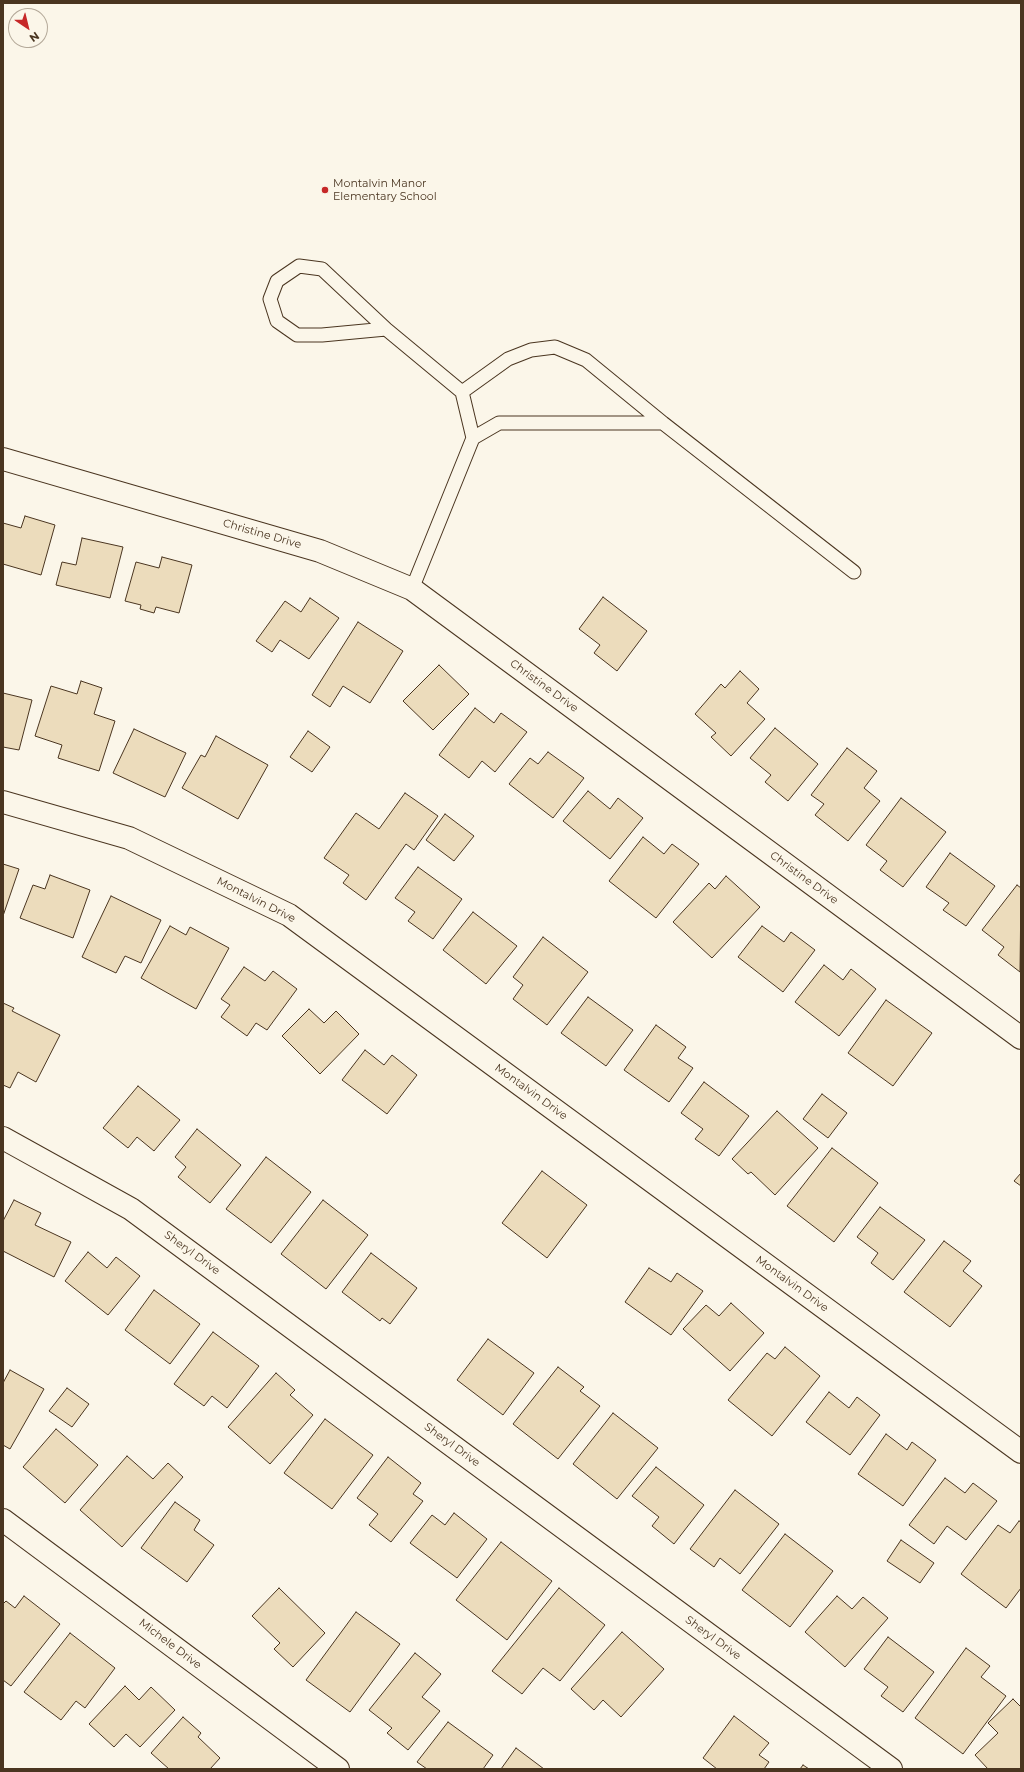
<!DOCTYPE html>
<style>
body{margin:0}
#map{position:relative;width:1024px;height:1772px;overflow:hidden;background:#fbf6e9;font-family:Montserrat,sans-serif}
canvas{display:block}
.frame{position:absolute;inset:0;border:4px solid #4a3520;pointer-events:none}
.north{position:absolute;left:8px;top:8px;width:40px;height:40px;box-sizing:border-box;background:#fbf6e9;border:1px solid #b4a999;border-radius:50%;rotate:145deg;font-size:11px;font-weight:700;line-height:16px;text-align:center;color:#4a3520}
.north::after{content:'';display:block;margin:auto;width:14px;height:18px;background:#c62828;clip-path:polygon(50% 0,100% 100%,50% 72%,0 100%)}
</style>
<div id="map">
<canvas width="1024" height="1772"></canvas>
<div class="frame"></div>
<div class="north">N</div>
</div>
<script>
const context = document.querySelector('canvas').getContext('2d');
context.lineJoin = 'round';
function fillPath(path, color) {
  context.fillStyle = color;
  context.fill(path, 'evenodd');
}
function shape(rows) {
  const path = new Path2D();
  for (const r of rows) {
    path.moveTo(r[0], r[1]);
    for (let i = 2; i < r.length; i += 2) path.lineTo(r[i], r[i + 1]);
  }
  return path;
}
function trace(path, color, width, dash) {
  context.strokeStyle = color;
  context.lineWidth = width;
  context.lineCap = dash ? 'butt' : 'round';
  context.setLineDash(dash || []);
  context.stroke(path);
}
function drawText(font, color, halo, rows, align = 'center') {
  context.font = font + ' Montserrat,sans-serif';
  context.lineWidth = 3;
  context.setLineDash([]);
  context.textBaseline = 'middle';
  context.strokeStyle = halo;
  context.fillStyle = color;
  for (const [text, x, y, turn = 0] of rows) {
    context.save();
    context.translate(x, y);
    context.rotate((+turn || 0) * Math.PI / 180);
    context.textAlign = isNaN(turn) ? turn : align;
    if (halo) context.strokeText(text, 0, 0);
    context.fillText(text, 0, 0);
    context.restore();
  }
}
const building = shape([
 [25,516,55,525,41,575,3,564,3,523,21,528,25,516],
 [82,538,123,547,110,598,56,585,62,562,76,565,82,538],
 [162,557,192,565,179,613,156,607,154,613,140,609,141,605,125,601,136,562,159,568,162,557],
 [603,597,647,631,617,671,594,653,600,645,579,629,603,597],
 [310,598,339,618,309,659,280,640,272,652,256,641,285,601,301,612,310,598],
 [358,622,403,651,370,703,343,686,330,707,312,695,358,622],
 [439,665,469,694,433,730,403,701,439,665],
 [740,671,759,689,747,703,765,719,731,756,711,737,716,733,695,714,721,684,725,688,740,671],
 [81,681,102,688,94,714,115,721,99,771,58,758,62,745,35,736,51,686,77,694,81,681],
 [3,693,32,700,19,750,3,747,3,693],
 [475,708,494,723,501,713,527,732,495,772,482,761,469,778,439,755,475,708],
 [775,728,818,764,788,801,765,782,771,775,750,758,775,728],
 [134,729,186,753,165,797,113,773,134,729],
 [308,731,330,747,312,772,290,757,308,731],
 [216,736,268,765,238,819,182,788,201,755,205,757,216,736],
 [847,748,877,771,864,788,880,801,848,841,815,815,824,804,811,795,847,748],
 [548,752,584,778,553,818,509,784,530,758,538,764,548,752],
 [588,791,610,809,618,798,643,818,610,859,563,821,588,791],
 [405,793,438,816,414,850,406,844,366,900,343,883,349,875,324,858,356,813,379,829,405,793],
 [901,798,946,832,903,887,880,870,887,861,866,845,901,798],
 [445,814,474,836,454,861,426,840,445,814],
 [643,837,664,854,672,844,699,864,656,918,609,881,643,837],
 [950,853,995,886,966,926,943,910,949,903,926,887,950,853],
 [3,864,19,869,3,916,3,864],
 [418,867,462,899,433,939,408,921,415,912,395,898,418,867],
 [50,875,90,890,73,938,20,918,33,885,45,889,50,875],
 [726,876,760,907,712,958,673,922,709,883,715,889,726,876],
 [1017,885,1021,888,1020,972,998,955,1004,947,982,930,1017,885],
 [111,896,161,920,141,963,125,956,116,973,82,957,111,896],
 [473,912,517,946,486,984,443,950,473,912],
 [170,926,186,935,190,927,229,948,196,1009,141,978,170,926],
 [762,926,784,942,791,932,815,950,783,992,738,957,762,926],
 [543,937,588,972,547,1025,513,999,523,985,513,977,543,937],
 [824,965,843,980,851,969,876,989,839,1036,795,1002,824,965],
 [244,967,265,981,273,971,297,989,267,1030,256,1023,247,1036,221,1017,230,1005,221,999,244,967],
 [588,997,633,1030,606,1066,561,1033,588,997],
 [886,1000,932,1033,893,1086,848,1053,886,1000],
 [3,1003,14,1008,12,1011,60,1035,36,1082,18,1072,10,1088,3,1085,3,1003],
 [309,1009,324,1023,336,1011,359,1034,320,1074,282,1036,309,1009],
 [656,1025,686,1047,678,1058,693,1068,669,1102,624,1070,656,1025],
 [365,1050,384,1065,392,1055,417,1075,387,1114,342,1080,365,1050],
 [704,1082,749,1116,719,1156,695,1139,703,1129,681,1113,704,1082],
 [138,1086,180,1120,154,1151,137,1137,128,1148,103,1128,138,1086],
 [822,1094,847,1113,828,1138,803,1119,822,1094],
 [777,1111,818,1148,775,1195,751,1172,748,1174,732,1159,777,1111],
 [197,1129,241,1165,210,1203,178,1177,186,1167,175,1157,197,1129],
 [832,1148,878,1183,834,1242,787,1206,832,1148],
 [266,1157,311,1192,271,1243,226,1209,266,1157],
 [542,1171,587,1205,547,1258,502,1223,542,1171],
 [1021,1173,1021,1186,1014,1181,1021,1173],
 [14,1200,41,1213,35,1225,71,1242,54,1277,3,1251,3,1221,14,1200],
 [323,1200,368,1235,326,1289,281,1254,323,1200],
 [880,1207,925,1240,893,1280,871,1263,878,1253,857,1237,880,1207],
 [944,1241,971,1261,963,1271,982,1286,950,1327,904,1292,944,1241],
 [88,1252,107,1268,116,1257,140,1276,108,1315,65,1281,88,1252],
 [371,1253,417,1288,390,1324,382,1318,380,1321,342,1292,371,1253],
 [649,1268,671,1282,677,1273,703,1291,671,1335,625,1302,649,1268],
 [154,1290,200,1324,170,1364,125,1330,154,1290],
 [731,1303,764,1333,730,1371,683,1329,706,1305,719,1316,731,1303],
 [213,1332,259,1366,227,1408,212,1396,204,1406,174,1384,213,1332],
 [488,1339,534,1373,503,1415,457,1380,488,1339],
 [785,1347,820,1376,772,1436,728,1400,767,1353,775,1359,785,1347],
 [558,1367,584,1387,580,1391,600,1406,558,1459,513,1424,558,1367],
 [10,1370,44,1389,10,1449,3,1445,3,1383,10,1370],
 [276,1373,295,1390,290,1395,313,1415,270,1464,228,1427,276,1373],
 [67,1388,89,1404,72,1427,49,1411,67,1388],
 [829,1392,849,1408,857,1397,880,1415,850,1455,806,1422,829,1392],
 [613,1413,658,1448,617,1499,573,1464,613,1413],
 [325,1419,373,1455,332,1509,284,1473,325,1419],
 [56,1429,98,1465,65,1503,23,1467,56,1429],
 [886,1434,907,1450,912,1442,936,1460,903,1506,858,1474,886,1434],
 [127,1456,153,1479,168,1463,183,1477,122,1547,80,1510,127,1456],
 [388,1457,421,1483,413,1494,423,1501,391,1542,369,1525,378,1514,357,1498,388,1457],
 [656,1467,704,1505,674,1544,652,1526,659,1517,632,1496,656,1467],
 [945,1478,965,1493,973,1483,997,1501,966,1540,947,1526,934,1544,909,1525,945,1478],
 [735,1490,779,1524,740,1574,720,1558,714,1567,690,1549,735,1490],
 [175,1502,200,1520,194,1530,214,1545,187,1582,141,1548,175,1502],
 [454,1513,487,1539,457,1578,410,1543,432,1515,445,1525,454,1513],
 [1019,1521,1021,1522,1021,1588,1006,1608,961,1574,998,1525,1010,1533,1019,1521],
 [785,1534,833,1571,790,1627,742,1590,785,1534],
 [901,1540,934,1563,920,1583,887,1561,901,1540],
 [501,1542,552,1581,507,1640,456,1600,501,1542],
 [279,1588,325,1633,293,1667,274,1649,280,1643,252,1616,279,1588],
 [559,1588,605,1625,560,1681,543,1668,522,1694,492,1671,559,1588],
 [24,1596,60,1624,11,1686,3,1680,3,1604,6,1601,15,1608,24,1596],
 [837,1596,852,1609,863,1597,888,1618,845,1667,805,1632,837,1596],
 [356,1612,400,1644,350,1712,306,1680,356,1612],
 [622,1632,664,1669,621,1717,603,1700,594,1710,571,1689,622,1632],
 [70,1633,115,1668,85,1708,76,1701,61,1720,24,1692,70,1633],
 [888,1637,934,1672,903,1712,881,1696,888,1687,864,1669,888,1637],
 [966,1648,990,1666,981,1677,1006,1696,963,1754,915,1718,966,1648],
 [415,1653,441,1674,422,1697,440,1711,408,1750,387,1733,392,1728,369,1710,415,1653],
 [125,1686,139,1700,151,1687,175,1710,140,1747,126,1734,114,1747,89,1724,125,1686],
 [1013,1699,1021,1707,1021,1769,988,1769,975,1755,998,1733,988,1723,1013,1699],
 [734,1716,769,1743,759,1755,769,1762,764,1769,717,1769,703,1758,734,1716],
 [183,1717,201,1733,198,1737,220,1758,210,1769,169,1769,151,1753,183,1717],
 [448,1722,493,1755,483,1769,427,1769,417,1762,448,1722],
 [516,1748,544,1769,501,1769,516,1748],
 [803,1765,809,1769,800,1769,803,1765]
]);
const service = shape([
 [386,329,322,335,297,335,277,321,270,299,277,281,299,266,322,269,386,329,462,392],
 [473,438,499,423,663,423],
 [412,589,473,438,462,392,508,359,531,350,555,347,586,360,663,423,854,572]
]);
const minor = shape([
 [3,459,320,551,412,589,1021,1038],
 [3,802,129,838,289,915,1021,1452],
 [3,1138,131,1209,891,1769],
 [3,1520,338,1769]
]);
const markers = [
 [325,190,4,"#c62828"]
];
const poiNames = [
 ["Montalvin Manor",333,184],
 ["Elementary School",333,197]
];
const streetNames = [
 ["Christine Drive",262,534,16],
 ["Christine Drive",544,686,36],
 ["Christine Drive",804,878,36],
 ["Montalvin Drive",256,900,27],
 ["Montalvin Drive",531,1092,36],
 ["Sheryl Drive",192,1253,36],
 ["Montalvin Drive",792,1284,36],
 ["Sheryl Drive",452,1445,36],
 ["Sheryl Drive",713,1638,36],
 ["Michele Drive",170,1644,37]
];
fillPath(building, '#ecdcbc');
trace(building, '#4a3520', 1);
trace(service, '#4a3520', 15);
trace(minor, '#4a3520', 24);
trace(service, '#fbf6e9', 13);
trace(minor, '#fbf6e9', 22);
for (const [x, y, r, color] of markers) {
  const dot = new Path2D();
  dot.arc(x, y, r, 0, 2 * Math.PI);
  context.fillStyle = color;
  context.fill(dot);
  trace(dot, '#fbf6e9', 1.5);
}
drawText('11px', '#4a3520', '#fbf6e9', poiNames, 'left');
drawText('11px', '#4a3520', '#fbf6e9', streetNames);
</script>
